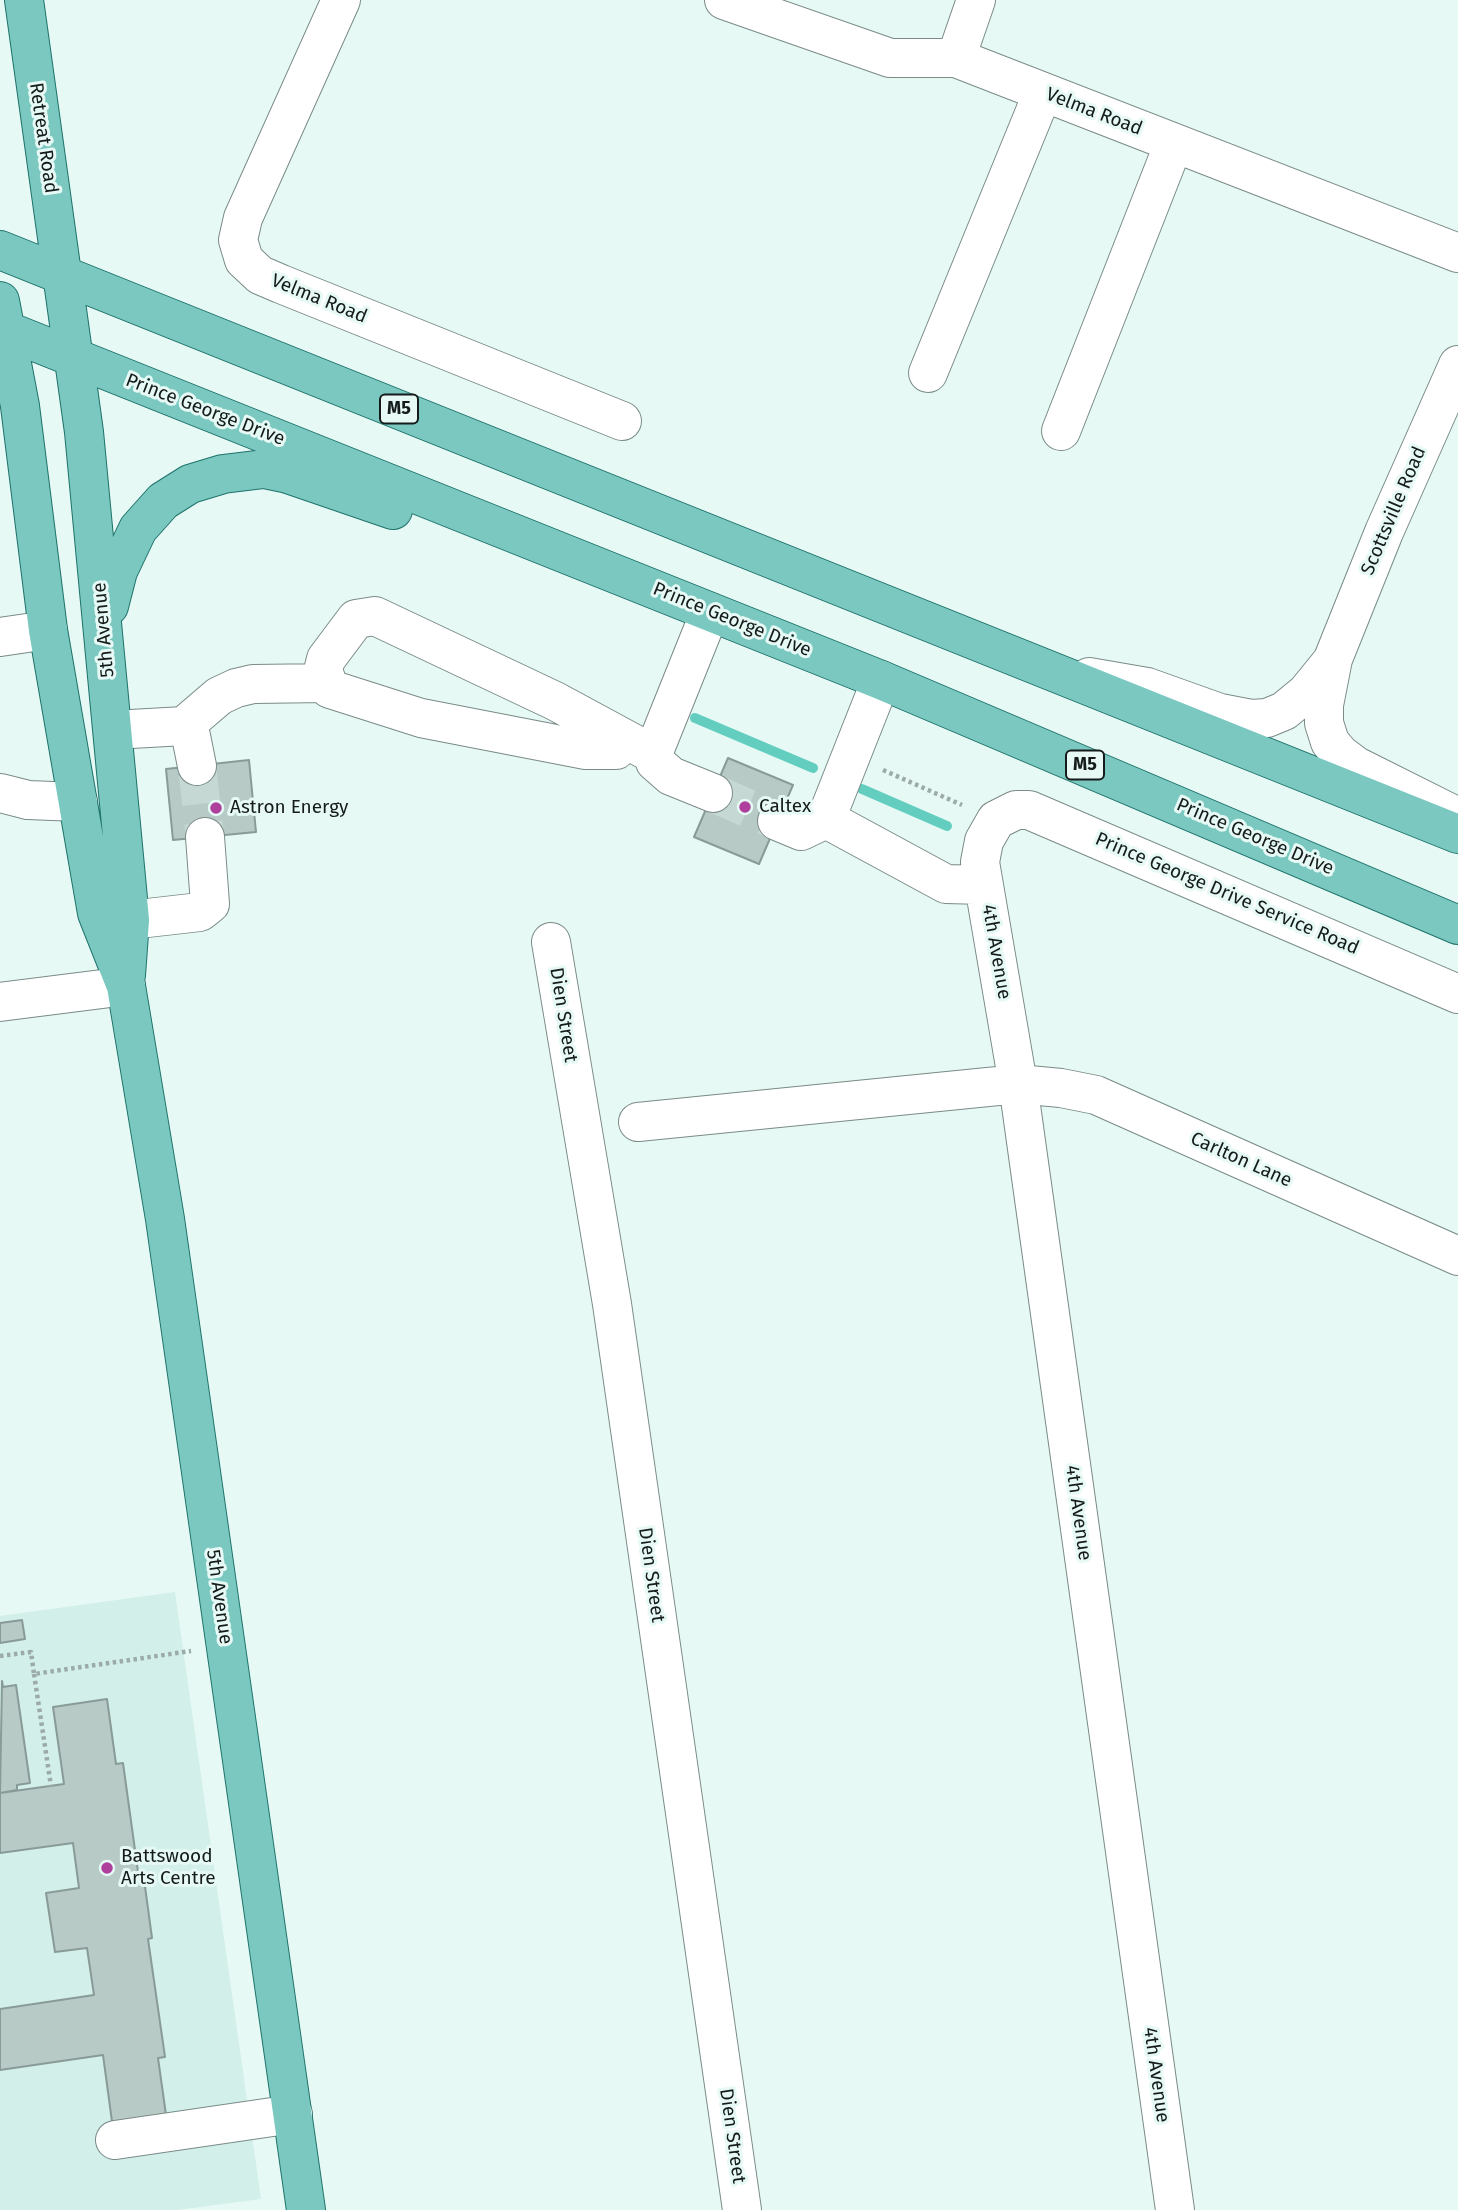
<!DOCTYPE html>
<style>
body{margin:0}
canvas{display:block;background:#e6f9f5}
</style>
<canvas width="1458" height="2210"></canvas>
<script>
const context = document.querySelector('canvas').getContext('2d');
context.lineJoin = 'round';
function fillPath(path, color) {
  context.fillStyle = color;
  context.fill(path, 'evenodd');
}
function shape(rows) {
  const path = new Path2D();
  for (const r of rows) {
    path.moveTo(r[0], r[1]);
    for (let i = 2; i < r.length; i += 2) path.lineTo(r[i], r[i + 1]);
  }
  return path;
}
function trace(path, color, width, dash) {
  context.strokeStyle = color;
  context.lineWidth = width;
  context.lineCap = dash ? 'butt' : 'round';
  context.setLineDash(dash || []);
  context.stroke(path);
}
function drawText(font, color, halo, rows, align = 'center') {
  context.font = font + ' "Fira Sans",sans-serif';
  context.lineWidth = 6;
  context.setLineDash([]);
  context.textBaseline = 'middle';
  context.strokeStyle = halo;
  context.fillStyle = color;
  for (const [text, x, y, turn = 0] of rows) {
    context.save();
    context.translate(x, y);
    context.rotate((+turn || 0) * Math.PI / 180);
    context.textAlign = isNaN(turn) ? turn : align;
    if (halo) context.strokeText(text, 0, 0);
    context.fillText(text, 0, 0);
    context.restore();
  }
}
const built = shape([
 [175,1592,261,2199,177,2210,0,2210,0,1616]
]);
const stream = shape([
 [695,718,813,768],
 [862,789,947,826]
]);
const building = shape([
 [728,758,793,785,759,864,694,837,728,758],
 [249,760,256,832,173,840,166,769,249,760],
 [22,1620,25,1639,0,1643,0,1623,22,1620],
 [2,1681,3,1687,16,1685,30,1783,17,1785,17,1790,0,1793,2,1681],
 [107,1699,116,1764,123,1763,139,1879,144,1879,152,1938,148,1939,165,2057,158,2058,167,2122,113,2129,103,2055,0,2070,0,2009,94,1995,87,1948,55,1952,46,1893,79,1888,73,1843,0,1853,0,1793,64,1784,53,1707,107,1699]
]);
const minorTunnel = shape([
 [197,766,205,837],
 [713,793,777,821]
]);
const path = shape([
 [883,770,962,805],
 [0,1656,31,1652,34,1674,191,1651],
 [34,1674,51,1786]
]);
const minor = shape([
 [341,0,243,218,238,240,244,260,260,275,281,284,622,421],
 [724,0,890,58,956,58,1458,253],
 [956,58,976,0],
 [1458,365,1384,532,1333,659,1324,705,1324,723,1330,742,1340,754,1356,766,1458,817],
 [928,373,1043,92],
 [1061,431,1174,143],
 [710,612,653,754,655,762,671,776,713,793],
 [0,637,48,630],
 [1089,677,1147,687,1220,713,1251,719,1267,718,1284,711,1306,693,1332,661],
 [184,726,219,696,236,688,253,684,326,683],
 [113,730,184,726,191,736,197,766],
 [624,739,616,750,586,750,421,718,330,689,323,671,326,659,356,619,375,616,555,701,653,754],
 [0,793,28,800,78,802],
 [826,819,946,884,984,885],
 [777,821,801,831,826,819,881,680],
 [130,920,200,912,210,904,205,837],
 [551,942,612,1304,742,2210],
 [0,1002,126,986],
 [638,1122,1018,1084,1061,1088,1096,1095,1458,1256],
 [115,2140,293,2114],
 [1175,2210,1018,1084,980,862,984,841,996,820,1016,810,1029,810,1458,994]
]);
const major = shape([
 [24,0,84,432,130,920,126,975],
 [0,250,1458,834],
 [0,301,20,406,48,630,97,913,126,986,165,1219,306,2210],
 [0,328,881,680,1458,925],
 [109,606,118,571,138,529,163,501,190,484,223,474,264,469,288,474,393,510]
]);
const markers = [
 [745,807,7,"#ae3f9d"],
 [216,808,7,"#ae3f9d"],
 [107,1868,7,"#ae3f9d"]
];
const shields = [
 [399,409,38],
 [1085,765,38]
];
const shieldNames = [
 ["M5",399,409],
 ["M5",1085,765]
];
const streetNames = [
 ["Velma Road",1094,112,21],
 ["Retreat Road",43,138,82],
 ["Velma Road",319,299,22],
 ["Prince George Drive",205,410,21],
 ["Scottsville Road",1394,511,-67],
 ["Prince George Drive",732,620,22],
 ["5th Avenue",104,630,-95],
 ["Prince George Drive",1255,837,23],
 ["Prince George Drive Service Road",1227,894,23],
 ["4th Avenue",996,952,80],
 ["Dien Street",563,1015,81],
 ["Carlton Lane",1241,1160,24],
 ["4th Avenue",1078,1513,82],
 ["Dien Street",651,1575,82],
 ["5th Avenue",219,1597,82],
 ["4th Avenue",1156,2075,82],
 ["Dien Street",732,2136,82]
];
const poiNames = [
 ["Caltex",759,807],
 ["Astron Energy",230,808],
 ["Battswood",121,1857],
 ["Arts Centre",121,1879]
];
fillPath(built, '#d2efea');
trace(stream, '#63cec0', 10);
fillPath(building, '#b7cac6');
trace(building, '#899b98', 2);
trace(minorTunnel, '#c6d8d4', 38, [38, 19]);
trace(minor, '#7a8b88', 40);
trace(major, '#1e736b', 40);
trace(path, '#9caba8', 4.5, [3.5, 3.5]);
trace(minor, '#fff', 38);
trace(major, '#7bc8c0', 38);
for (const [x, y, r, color] of markers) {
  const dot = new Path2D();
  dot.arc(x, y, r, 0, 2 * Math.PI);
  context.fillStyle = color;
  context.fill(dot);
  trace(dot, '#e6f9f5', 2.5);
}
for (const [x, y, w] of shields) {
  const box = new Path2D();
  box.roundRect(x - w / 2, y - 14.5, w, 29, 5);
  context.fillStyle = '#e6f9f5';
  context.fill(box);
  trace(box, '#141b1a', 2);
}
drawText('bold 18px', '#141b1a', null, shieldNames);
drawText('19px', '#141b1a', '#e6f9f5', streetNames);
drawText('19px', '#141b1a', '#e6f9f5', poiNames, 'left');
</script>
